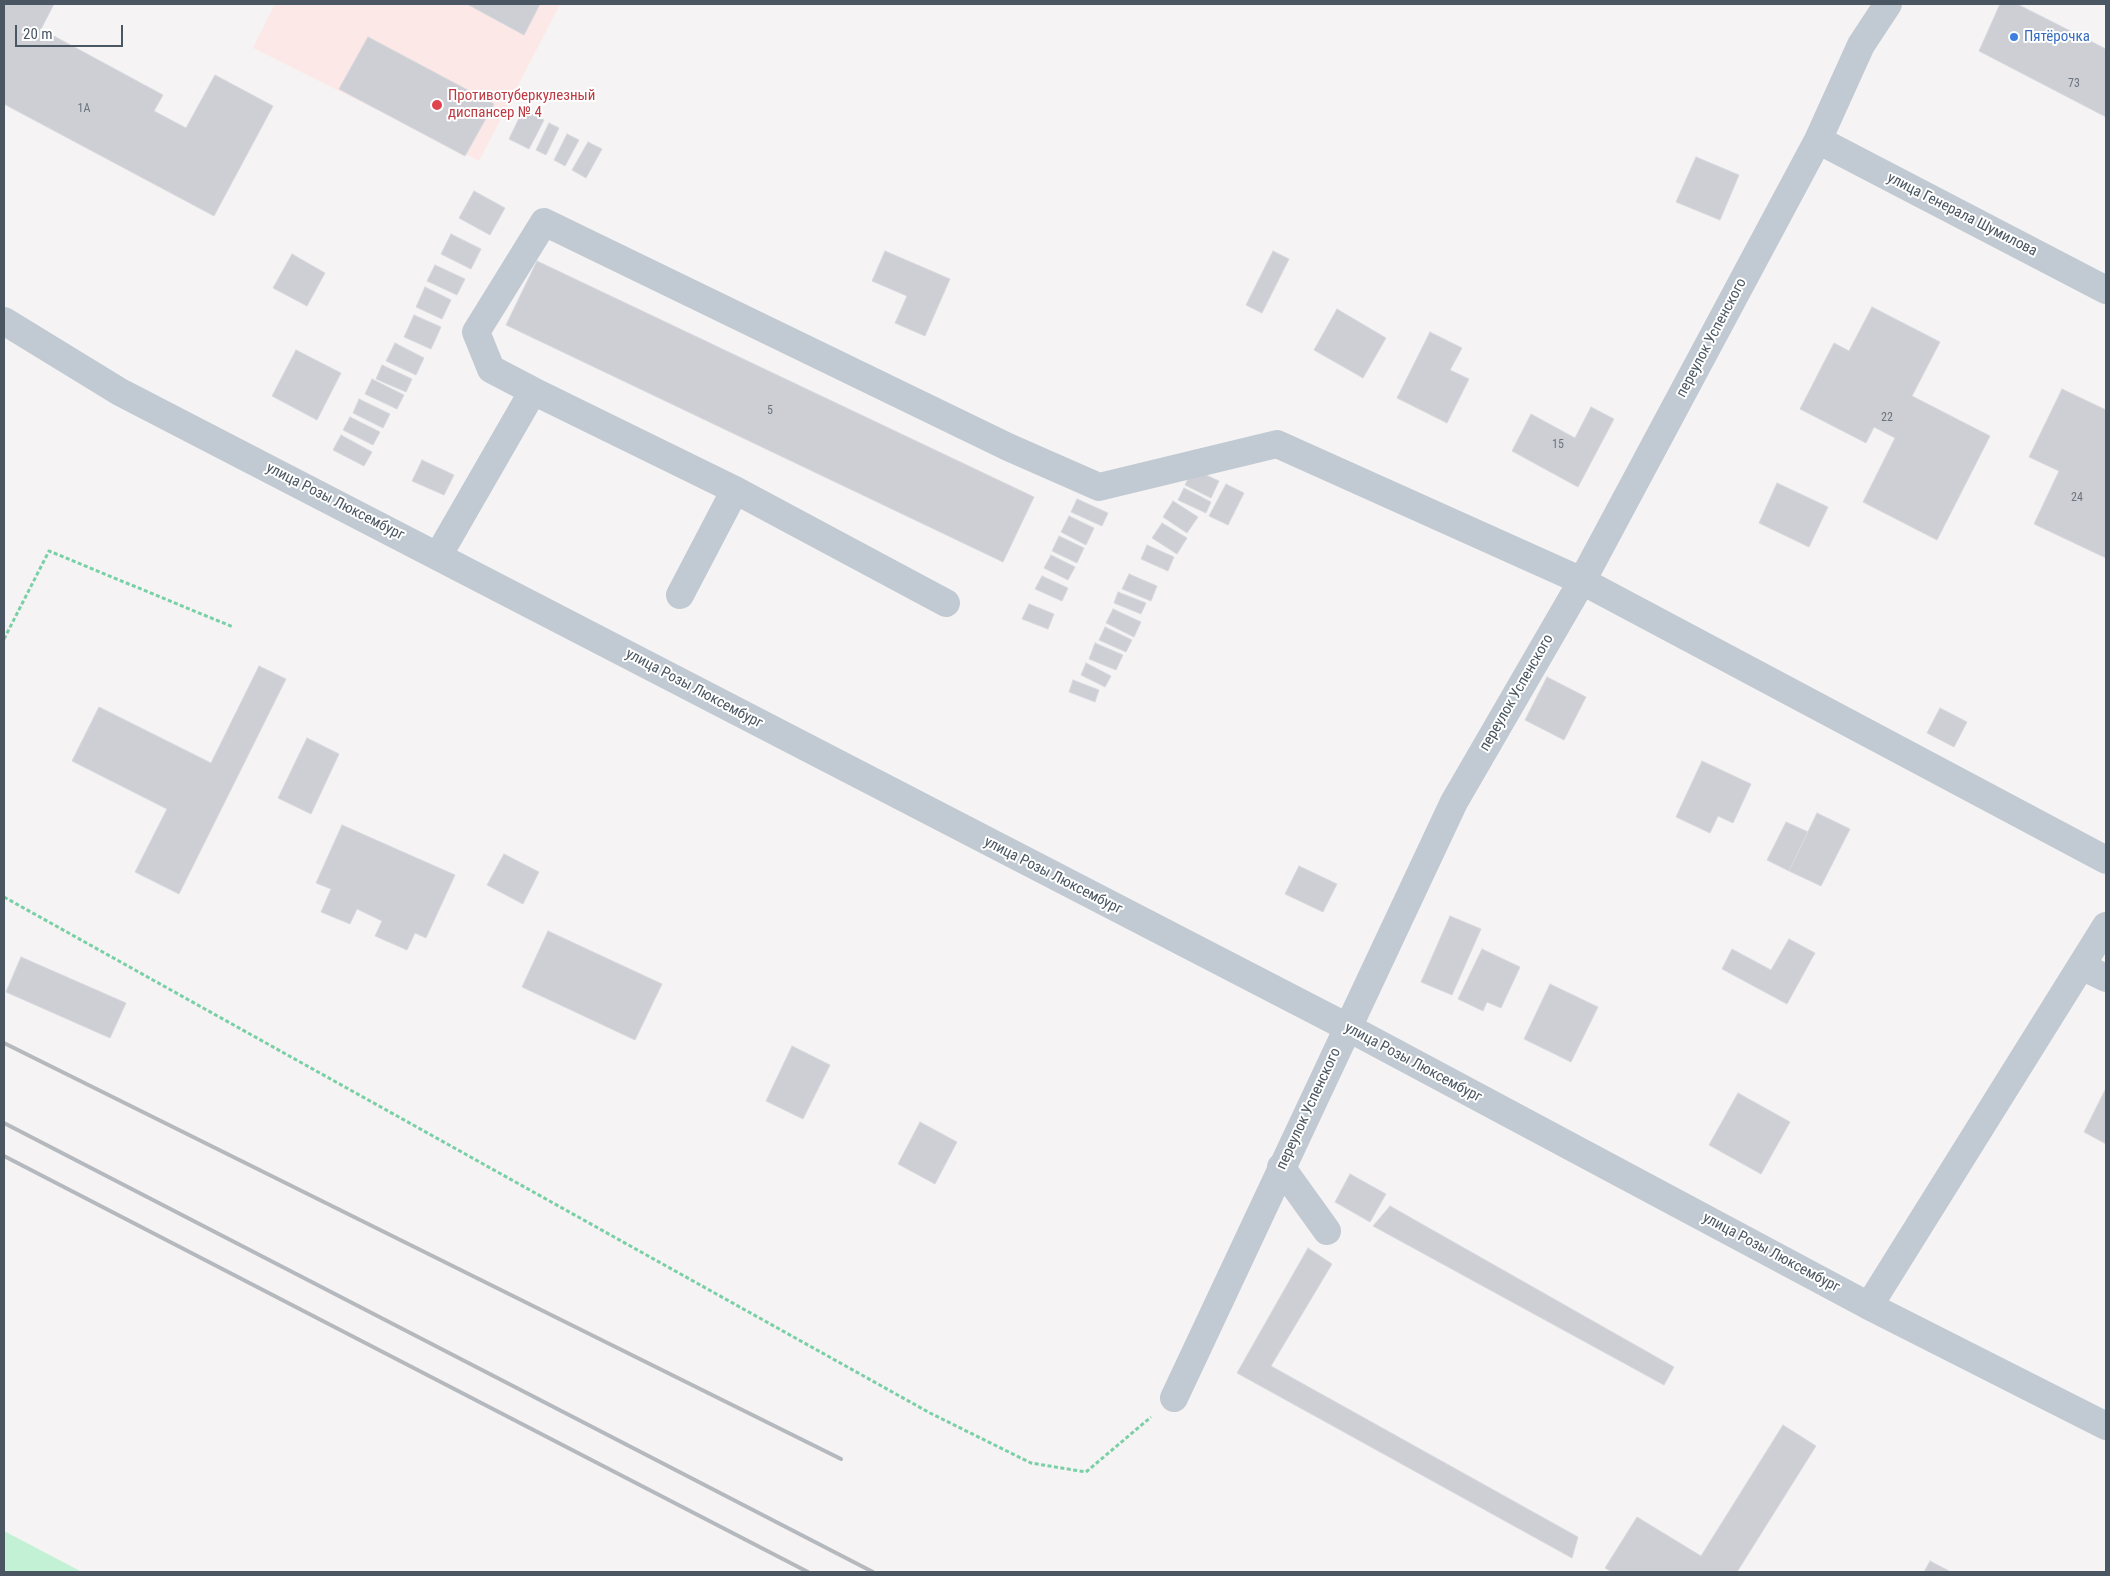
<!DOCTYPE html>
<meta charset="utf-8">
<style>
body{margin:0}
#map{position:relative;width:2110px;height:1576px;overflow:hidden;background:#f5f3f3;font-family:"Roboto Condensed",sans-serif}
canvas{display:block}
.frame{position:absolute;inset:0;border:5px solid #4a5661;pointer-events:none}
.scale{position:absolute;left:15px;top:25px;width:108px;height:22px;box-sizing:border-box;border:2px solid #4a5661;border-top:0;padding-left:6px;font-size:15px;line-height:18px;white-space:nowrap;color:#4a5661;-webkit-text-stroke:4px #fff;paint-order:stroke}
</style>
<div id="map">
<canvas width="2110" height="1576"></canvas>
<div class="frame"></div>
<div class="scale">20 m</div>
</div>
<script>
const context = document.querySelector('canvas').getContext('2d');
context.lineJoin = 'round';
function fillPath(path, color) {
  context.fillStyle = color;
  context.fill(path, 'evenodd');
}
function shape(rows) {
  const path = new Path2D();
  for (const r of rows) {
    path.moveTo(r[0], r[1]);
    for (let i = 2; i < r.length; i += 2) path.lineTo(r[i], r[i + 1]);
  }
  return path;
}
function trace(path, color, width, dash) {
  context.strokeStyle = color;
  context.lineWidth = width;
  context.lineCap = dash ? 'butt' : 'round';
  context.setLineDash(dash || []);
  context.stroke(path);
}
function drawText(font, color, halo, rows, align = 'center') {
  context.font = font + ' "Roboto Condensed",sans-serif';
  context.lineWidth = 4;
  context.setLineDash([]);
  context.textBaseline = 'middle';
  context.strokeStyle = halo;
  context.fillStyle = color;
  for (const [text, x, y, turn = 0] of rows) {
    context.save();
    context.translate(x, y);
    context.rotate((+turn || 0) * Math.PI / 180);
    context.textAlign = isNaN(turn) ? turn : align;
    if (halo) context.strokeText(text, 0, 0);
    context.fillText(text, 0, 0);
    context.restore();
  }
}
const medical = shape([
 [275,4,560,4,479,161,253,48]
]);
const green = shape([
 [4,1531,82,1572,4,1572]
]);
const building = shape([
 [4,4,54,4,41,29,163,95,154,111,186,128,215,75,273,106,214,216,4,104,4,4],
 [467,4,540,4,524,35,467,4],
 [2000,4,2017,4,2106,49,2106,117,1979,51,2000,4],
 [368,37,494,104,465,156,339,89,368,37],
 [523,110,544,120,529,149,509,139,523,110],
 [549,123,559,128,546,155,536,150,549,123],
 [567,134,579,140,565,166,554,160,567,134],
 [588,142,602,149,586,178,572,170,588,142],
 [1696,157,1739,175,1720,220,1676,202,1696,157],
 [474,191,505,208,490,235,459,218,474,191],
 [451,234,481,249,471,269,441,254,451,234],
 [885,251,950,279,925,336,895,323,907,296,872,281,885,251],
 [1273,251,1289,259,1262,313,1246,305,1273,251],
 [292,254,325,273,307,306,273,288,292,254],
 [537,261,1034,497,1003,562,506,325,537,261],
 [435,265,465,279,457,295,427,281,435,265],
 [425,287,451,300,442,319,416,307,425,287],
 [1872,307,1940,342,1912,396,1990,436,1937,540,1863,502,1895,438,1874,427,1866,443,1800,409,1834,343,1849,351,1872,307],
 [1337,309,1386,338,1363,378,1314,350,1337,309],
 [414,315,441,327,431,349,404,337,414,315],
 [1430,332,1462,348,1450,370,1469,379,1447,423,1397,398,1430,332],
 [395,343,424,358,416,375,386,361,395,343],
 [296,350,341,373,317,420,272,396,296,350],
 [382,365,412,379,406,392,376,379,382,365],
 [372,379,404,395,397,409,365,394,372,379],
 [2062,389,2106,410,2106,558,2034,524,2059,471,2029,457,2062,389],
 [359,399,390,414,383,428,353,413,359,399],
 [1591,407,1614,419,1578,487,1512,451,1531,414,1575,438,1591,407],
 [350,417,380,432,373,445,343,430,350,417],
 [341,435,372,452,364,466,333,450,341,435],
 [422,460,454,475,444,495,412,481,422,460],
 [1193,469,1219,481,1211,498,1185,485,1193,469],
 [1777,483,1828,507,1809,547,1759,523,1777,483],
 [1226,484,1244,493,1228,525,1209,516,1226,484],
 [1184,488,1211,502,1206,513,1178,500,1184,488],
 [1077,499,1108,513,1102,526,1071,512,1077,499],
 [1173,501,1198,517,1187,533,1163,517,1173,501],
 [1069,516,1094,528,1086,545,1061,532,1069,516],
 [1162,523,1187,538,1177,554,1152,538,1162,523],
 [1059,536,1084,548,1077,563,1052,551,1059,536],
 [1147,545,1174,557,1168,571,1141,559,1147,545],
 [1051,555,1075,567,1068,580,1044,568,1051,555],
 [1129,574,1157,586,1151,601,1122,589,1129,574],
 [1042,576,1068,588,1062,601,1035,589,1042,576],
 [1118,592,1146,603,1141,614,1114,603,1118,592],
 [1029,604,1054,614,1048,629,1022,619,1029,604],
 [1113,609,1141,622,1134,637,1106,623,1113,609],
 [1105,627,1132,640,1126,652,1099,640,1105,627],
 [1095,643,1123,655,1116,670,1089,659,1095,643],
 [1086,663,1111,676,1105,687,1081,675,1086,663],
 [259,666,286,679,179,894,135,872,167,809,72,761,99,707,211,763,259,666],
 [1547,677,1586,697,1564,740,1525,720,1547,677],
 [1073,680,1099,690,1095,702,1069,692,1073,680],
 [1940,708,1967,722,1954,747,1927,733,1940,708],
 [307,738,339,754,311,814,278,798,307,738],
 [1702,761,1751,784,1733,823,1718,816,1710,833,1676,817,1702,761],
 [1817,813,1850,829,1821,886,1789,871,1817,813],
 [1786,822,1808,832,1789,871,1767,860,1786,822],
 [342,825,455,875,426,938,415,933,407,950,375,936,382,921,357,909,350,924,321,912,331,889,316,883,342,825],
 [504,854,539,872,523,904,487,885,504,854],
 [1299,866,1337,884,1323,912,1285,894,1299,866],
 [1450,916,1481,929,1452,995,1421,982,1450,916],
 [548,931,662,984,635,1040,522,987,548,931],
 [1789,939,1815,953,1787,1004,1722,969,1732,949,1771,970,1789,939],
 [1482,949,1520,967,1501,1008,1487,1002,1483,1011,1458,999,1482,949],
 [21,957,126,1003,110,1038,6,992,21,957],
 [1550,984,1598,1007,1571,1062,1524,1039,1550,984],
 [792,1046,830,1065,803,1119,766,1101,792,1046],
 [2106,1088,2106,1144,2084,1132,2106,1088],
 [1738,1093,1790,1122,1761,1174,1709,1145,1738,1093],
 [920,1122,957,1142,935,1184,898,1164,920,1122],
 [1350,1174,1386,1194,1370,1222,1335,1202,1350,1174],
 [1390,1206,1674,1367,1664,1385,1373,1226,1390,1206],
 [1308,1248,1332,1264,1271,1366,1578,1537,1572,1558,1237,1373,1308,1248],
 [1783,1425,1816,1446,1737,1572,1612,1572,1605,1568,1637,1517,1701,1556,1783,1425],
 [1930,1561,1951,1572,1924,1572,1930,1561]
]);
const path = shape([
 [4,639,49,551,233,627],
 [4,897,930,1413,1031,1463,1086,1472,1151,1417]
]);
const minor = shape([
 [1818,140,2106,290],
 [4,321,120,392,1347,1027,1869,1306,2106,1426],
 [438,556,533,391],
 [680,595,735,490],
 [946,603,735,490,533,391,491,369,476,332,544,222,1008,447,1099,487,1277,444,1582,581,2106,860],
 [2081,966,2106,978],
 [1281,1167,1327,1231],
 [1869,1306,2106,926],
 [1174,1398,1454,802,1582,581,1818,140,1861,45,1888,4]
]);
const rail = shape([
 [4,1043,841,1459],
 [4,1123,873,1572],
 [4,1156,808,1572]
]);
const markers = [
 [2014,37,5,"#3f7fe0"],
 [437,105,6,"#e0444e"]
];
const numberNames = [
 ["73",2074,84],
 ["1А",84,109],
 ["5",770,411],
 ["22",1887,418],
 ["15",1558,445],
 ["24",2077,498]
];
const shopNames = [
 ["Пятёрочка",2024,37]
];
const healthNames = [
 ["Противотуберкулезный",448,96],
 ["диспансер № 4",448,113]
];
const streetNames = [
 ["улица Генерала Шумилова",1962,215,27],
 ["переулок Успенского",1712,338,-62],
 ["улица Розы Люксембург",335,502,27],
 ["улица Розы Люксембург",694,689,28],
 ["переулок Успенского",1517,693,-60],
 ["улица Розы Люксембург",1053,876,27],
 ["улица Розы Люксембург",1413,1063,28],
 ["переулок Успенского",1309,1109,-65],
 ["улица Розы Люксембург",1771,1253,28]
];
fillPath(medical, '#fce8e6');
fillPath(green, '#c3f1d5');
fillPath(building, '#cdcfd5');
trace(building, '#d7d9de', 1);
trace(path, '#7ad0a6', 3, [4, 2.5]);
trace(minor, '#c1cad2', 28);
trace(rail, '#b5b8bd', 4);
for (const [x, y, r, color] of markers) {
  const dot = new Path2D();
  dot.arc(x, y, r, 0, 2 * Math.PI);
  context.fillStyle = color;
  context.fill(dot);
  trace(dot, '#fff', 2);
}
drawText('12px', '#6b747e', null, numberNames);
drawText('15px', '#366cbe', '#fff', shopNames, 'left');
drawText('15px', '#be3a42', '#fff', healthNames, 'left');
drawText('15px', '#4a5661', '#fff', streetNames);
</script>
